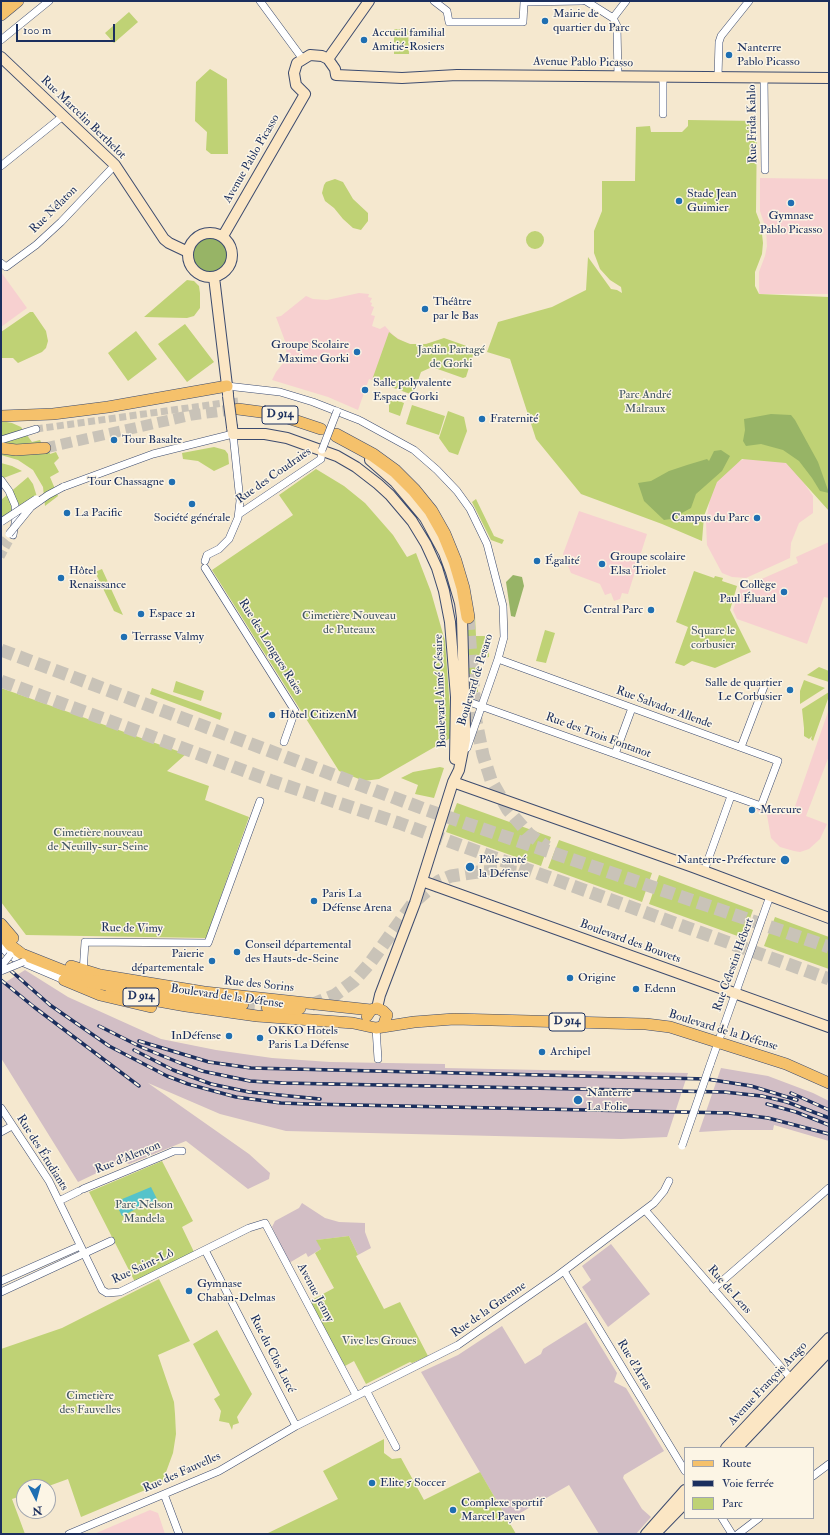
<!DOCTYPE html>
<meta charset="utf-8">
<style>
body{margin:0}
#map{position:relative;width:830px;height:1535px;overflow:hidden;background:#f5e8cf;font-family:"IM FELL Double Pica",serif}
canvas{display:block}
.frame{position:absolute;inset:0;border:2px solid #1b2f5e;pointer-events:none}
.legend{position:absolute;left:684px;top:1447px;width:130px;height:72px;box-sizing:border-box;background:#fcf5e5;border:1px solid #a2a6af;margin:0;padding:5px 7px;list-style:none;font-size:12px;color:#1b2f5e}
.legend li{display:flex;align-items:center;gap:8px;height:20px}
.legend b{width:20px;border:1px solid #a2a6af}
.north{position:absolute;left:16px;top:1479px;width:40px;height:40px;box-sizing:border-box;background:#fcf5e5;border:1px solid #a2a6af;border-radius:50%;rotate:174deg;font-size:11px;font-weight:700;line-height:16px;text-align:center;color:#1b2f5e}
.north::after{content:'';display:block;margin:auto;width:14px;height:18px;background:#1f6fb2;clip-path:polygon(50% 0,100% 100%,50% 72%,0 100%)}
.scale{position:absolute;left:16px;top:24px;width:99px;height:18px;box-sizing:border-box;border:2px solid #1b2f5e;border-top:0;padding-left:5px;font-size:12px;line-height:14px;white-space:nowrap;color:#1b2f5e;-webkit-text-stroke:3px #fcf5e5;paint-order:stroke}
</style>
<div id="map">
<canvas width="830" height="1535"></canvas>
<div class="frame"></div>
<ul class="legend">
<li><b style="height:5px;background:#f5c16b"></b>Route</li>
<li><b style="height:5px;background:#1b2f5e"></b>Voie ferrée</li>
<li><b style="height:11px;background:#bfd275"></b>Parc</li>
</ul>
<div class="north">N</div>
<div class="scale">100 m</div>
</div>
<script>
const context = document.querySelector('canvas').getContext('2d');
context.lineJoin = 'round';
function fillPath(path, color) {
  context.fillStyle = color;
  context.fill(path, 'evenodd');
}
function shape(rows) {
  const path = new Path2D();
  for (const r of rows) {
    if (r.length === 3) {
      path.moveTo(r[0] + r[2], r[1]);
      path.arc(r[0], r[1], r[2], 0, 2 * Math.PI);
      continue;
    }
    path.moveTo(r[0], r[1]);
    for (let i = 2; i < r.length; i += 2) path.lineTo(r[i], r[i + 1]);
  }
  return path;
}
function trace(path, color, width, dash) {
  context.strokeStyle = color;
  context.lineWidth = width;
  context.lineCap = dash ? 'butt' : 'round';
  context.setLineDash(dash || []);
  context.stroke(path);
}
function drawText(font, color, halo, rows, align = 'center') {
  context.font = font + ' "IM FELL Double Pica",serif';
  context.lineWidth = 3;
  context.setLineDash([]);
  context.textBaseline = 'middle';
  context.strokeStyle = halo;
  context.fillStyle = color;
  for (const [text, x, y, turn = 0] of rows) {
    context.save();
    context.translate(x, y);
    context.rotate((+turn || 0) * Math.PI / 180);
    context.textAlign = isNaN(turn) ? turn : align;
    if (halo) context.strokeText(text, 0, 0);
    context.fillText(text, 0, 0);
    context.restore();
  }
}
const built = shape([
 [760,178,829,179,829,294,759,294,759,272,765,256,767,246,766,229,760,211],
 [1,272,27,308,1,327],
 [359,293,369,294,368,297,372,298,370,302,372,303,371,306,374,307,371,315,375,316,372,326,380,329,385,326,394,336,406,343,418,345,430,343,413,395,369,379,358,410,328,397,272,380,276,372,287,358,285,341,276,317,281,316,306,296,313,299,327,300],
 [750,456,790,463,813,496,813,513,799,523,791,543,790,558,746,578,732,577,722,573,707,545,706,523,712,486,732,465],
 [579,511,647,534,628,594,622,593,620,599,614,601,611,593,605,595,600,584,571,573,563,554],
 [829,542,829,598,824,597,807,644,737,619,733,610,741,588,798,563,796,557],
 [829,709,829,756,806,816,827,824,820,839,809,849,800,852,794,851,780,847,771,838,767,815,757,811,760,803,792,815],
 [150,1510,158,1513,165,1534,94,1534]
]);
const industrial = shape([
 [25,970,68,997,161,1039,216,1050,272,1058,330,1062,445,1064,445,1068,688,1073,667,1137,621,1139,286,1131,220,1114,148,1083,249,1154,270,1173,269,1179,248,1189,186,1141,129,1164,122,1161,78,1182,1,1058,1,985],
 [721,1068,768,1076,813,1093,829,1101,829,1141,774,1125,773,1130,732,1130,699,1132],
 [302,1203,325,1218,339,1222,365,1223,365,1232,371,1248,358,1255,349,1236,317,1240,321,1249,308,1257,306,1253,289,1263,272,1227,275,1221,299,1208],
 [611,1244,650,1294,608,1327,582,1287,591,1280,582,1266],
 [586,1322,617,1373,614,1382,626,1388,664,1451,624,1475,623,1478,642,1509,651,1517,636,1534,599,1534,569,1485,508,1520,421,1372,458,1355,502,1326,525,1364,541,1354,543,1349]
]);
const green = shape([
 [129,12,138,22,114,43,105,33],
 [394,29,408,29,409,54,394,54],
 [210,69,227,79,228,154,211,154,206,150,207,132,195,121,196,82],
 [688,120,757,121,756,212,761,225,763,243,762,254,755,272,755,286,759,294,829,297,829,511,786,463,742,459,717,482,704,516,702,541,662,524,581,494,536,439,510,359,487,352,498,322,552,307,586,290,588,257,611,289,617,290,622,293,621,287,610,280,600,269,594,253,594,231,602,211,602,181,635,181,636,127,650,126,651,132,682,132,688,126],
 [335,179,343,182,353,199,368,213,368,221,361,230,353,228,343,219,334,208,325,201,322,193,324,185,326,182],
 [535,240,9],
 [187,280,194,281,199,286,200,293,200,308,194,316,187,318,144,317],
 [30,312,33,312,46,331,48,341,46,348,42,352,18,363,13,358,1,358,1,332],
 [185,324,214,362,187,382,158,344],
 [136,331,157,359,128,381,108,353],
 [389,332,398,339,410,344,426,344,444,338,475,349,466,377,463,378,432,367,421,372,413,395,372,380],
 [378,393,404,403,400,416,389,412,389,405,387,401,379,399,374,401],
 [412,405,445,416,439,435,406,424],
 [448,411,464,417,467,431,458,455,449,452,439,438],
 [1,421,12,423,21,427,32,442,40,440,42,444,48,443,50,454,56,452,59,458,54,463,59,472,50,477,58,496,45,506,43,487,33,470,18,460,1,455],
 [214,447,225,450,228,454,229,464,214,471,198,461,183,459,182,453],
 [1,463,12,466,22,471,1,479],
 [316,469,344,486,365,503,393,535,407,557,416,553,431,592,445,641,452,737,379,779,364,781,339,771,212,570,293,515,279,495],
 [28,477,33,484,37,497,19,506,18,504,11,507,12,511,1,518,1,500],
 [476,499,494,536,504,540,502,544,491,540,472,502],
 [102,569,123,615,114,611,95,572],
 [694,571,714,578,715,576,723,578,722,581,737,586,730,610,751,652,715,668,692,661,684,666,675,663,688,627,676,622],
 [475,616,476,636,488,636,489,657,478,659,478,692,469,692,465,617],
 [545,630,555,633,546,663,536,661],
 [819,667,829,671,829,682,807,675],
 [804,680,825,688,800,704,800,691],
 [176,681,204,691,201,701,173,692],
 [1,688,186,754,167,771,209,786,205,800,249,817,206,938,26,935,1,902],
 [152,688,222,713,220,720,150,694],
 [829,692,829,696,813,741,811,739,812,736,809,739,804,736,804,728,802,709],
 [440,767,444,768,434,798,415,794,418,785,401,778,413,772],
 [457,803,551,837,541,866,446,832],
 [559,840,652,873,642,902,548,868],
 [659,875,753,910,743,938,649,904],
 [775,917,829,937,829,969,764,946],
 [162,1161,193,1221,182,1227,194,1252,135,1282,89,1192],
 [349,1236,358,1255,356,1256,384,1309,400,1302,428,1356,412,1363,410,1362,366,1384,354,1361,345,1366,310,1301,334,1288,315,1253,321,1249,316,1240],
 [159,1279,190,1341,158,1355,174,1402,175,1414,176,1434,173,1453,162,1483,81,1517,68,1479,46,1487,24,1487,24,1495,12,1499,25,1534,1,1534,1,1349,62,1328],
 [217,1330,252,1394,237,1417,239,1423,233,1425,232,1430,229,1423,219,1421,221,1411,214,1399,220,1395,193,1344],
 [384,1439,384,1453,392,1459,401,1458,424,1500,480,1472,516,1534,266,1534,338,1499,323,1471]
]);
const forest = shape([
 [210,256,18],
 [771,414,791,415,795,420,818,462,829,493,820,491,812,478,799,461,783,450,761,444,746,446,743,441,745,430,744,419],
 [721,450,730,456,722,471,696,494,691,508,671,519,664,520,644,501,638,483,651,481,669,471,687,465,707,459,709,461,714,451],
 [513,575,522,577,524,586,515,617,511,616,506,582]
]);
const water = shape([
 [151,1187,158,1201,149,1205,148,1203,122,1216,115,1202]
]);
const streetTunnel = shape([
 [36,429,238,401],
 [1,544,9,534],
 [1,557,13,535]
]);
const primaryTunnel = shape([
 [45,448,192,415,238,409]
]);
const highwayTunnel = shape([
 [468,617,476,721,483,755,491,780,508,810,529,834,547,847],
 [1,650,427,810,829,947],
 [1,681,272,781,399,823,829,979],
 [242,1004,268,1007],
 [311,1005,335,995,354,981,370,963,414,902,439,881,451,876,478,872,505,871,522,873]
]);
const street = shape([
 [260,1,302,58],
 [434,1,447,11,449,22,523,22,524,2,582,1],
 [586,1,613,18,617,26,618,77],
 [613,18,626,1],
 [1,40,49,1],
 [663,77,663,114],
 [718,77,719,42,721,36,749,1],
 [764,77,765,170],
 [1,166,63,116],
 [1,263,6,267,36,245,61,222,115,165],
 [227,386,280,392,313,402,359,420],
 [361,421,414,450,437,470,457,491,470,509,487,544,503,606,504,637,498,659,467,748],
 [1,440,36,429],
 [1,480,9,491,15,505,16,518,13,535],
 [63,487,153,454,233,434,240,501,238,518,229,539,219,549,207,555,205,561],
 [239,514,321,459,322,450],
 [205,568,295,711,284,742],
 [461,699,761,806,778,761,498,659],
 [741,747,765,684],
 [615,754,632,708],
 [704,871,731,796],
 [1,946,7,953,17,960,64,980],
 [83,973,85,942,208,943,260,801],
 [376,1028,378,1059],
 [710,1065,770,896],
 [1,1108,49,1181,102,1290,107,1293,120,1292,249,1228,265,1223,356,1395],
 [1,1132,12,1126],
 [83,1189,160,1157,174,1151,182,1151],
 [59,1201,79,1191],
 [645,1210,794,1382],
 [205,1250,296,1426],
 [564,1271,685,1471],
 [1,1281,80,1246],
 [713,1289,829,1188],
 [1,1292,111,1241],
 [366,1390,396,1447],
 [813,1476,829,1464],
 [164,1494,179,1534],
 [722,1518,732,1534],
 [69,1534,219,1471,296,1426,458,1345,557,1276,654,1203,664,1191,669,1181],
 [738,1534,759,1518]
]);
const secondary = shape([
 [1,57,115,165,164,239,169,243,188,252],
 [328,59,369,1],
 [210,255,22],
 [223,236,305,94,296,85,294,73,297,63,310,55,322,56,328,59,335,69,336,75,402,78,457,75,829,78],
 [214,277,228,394],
 [232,427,233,434,265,434,287,438,337,456,356,467,378,484,390,495,412,521,426,544,437,568,444,591,450,622,456,697,455,759],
 [370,460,395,482,425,518,444,553,451,572,460,603,462,618,465,729,465,740,459,770,453,782,415,903,380,995,377,1008],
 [453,782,693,867,829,918],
 [422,881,829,1027],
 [726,1448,829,1338],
 [737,1448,829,1351],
 [646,1534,685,1490],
 [655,1534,685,1503]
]);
const primary = shape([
 [1,2,3,1],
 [1,15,18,1],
 [238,409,276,414,321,429],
 [1,416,53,414,108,407,227,386],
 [1,448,16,450,45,448],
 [1,924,13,938],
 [1,934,10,945,22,954,95,983],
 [71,966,100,975,204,992,371,1010],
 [64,980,100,995,151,1007],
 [111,989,147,999,186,1006,257,1016,353,1023,376,1028,414,1022,454,1019,646,1024,670,1027,786,1064,829,1083],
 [367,1016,371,1010,377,1008,383,1011,387,1015,383,1027]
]);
const highway = shape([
 [336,435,373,455,395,471,414,490,431,511,444,534,455,561,463,588,468,617],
 [88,981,242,1004],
 [268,1007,299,1008]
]);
const rail = shape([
 [1,962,50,1005,109,1046,167,1076,188,1084,236,1097,281,1103,308,1104,729,1113,768,1118,829,1134],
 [1,980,34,1007,139,1086],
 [99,1026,141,1047,180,1063,202,1071,250,1081,282,1083,724,1092,762,1096,787,1102,829,1118],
 [139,1041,209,1062,251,1068,707,1079,751,1086,797,1100],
 [134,1050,173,1070,211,1084,249,1092,320,1099],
 [791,1093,829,1110],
 [767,1104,796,1112,829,1125]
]);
const streetBridge = shape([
 [322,450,337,411],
 [1,522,36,499],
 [9,534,31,507,48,495,63,487],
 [1,966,10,955],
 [1,971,23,962],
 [682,1146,710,1065]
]);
const secondaryBridge = shape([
 [228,396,232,427]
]);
const markers = [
 [545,21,4,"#1f6fb2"],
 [364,40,4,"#1f6fb2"],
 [729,55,4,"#1f6fb2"],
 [679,201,4,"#1f6fb2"],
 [791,203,4,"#1f6fb2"],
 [425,309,4,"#1f6fb2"],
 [357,352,4,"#1f6fb2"],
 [365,390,4,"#1f6fb2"],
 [482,419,4,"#1f6fb2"],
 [114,440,4,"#1f6fb2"],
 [172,482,4,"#1f6fb2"],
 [192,504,4,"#1f6fb2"],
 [67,513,4,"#1f6fb2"],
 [757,518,4,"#1f6fb2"],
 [537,561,4,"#1f6fb2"],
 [602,564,4,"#1f6fb2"],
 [61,578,4,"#1f6fb2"],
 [784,592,4,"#1f6fb2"],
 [651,610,4,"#1f6fb2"],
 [141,614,4,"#1f6fb2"],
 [124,637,4,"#1f6fb2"],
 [790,690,4,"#1f6fb2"],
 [272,715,4,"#1f6fb2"],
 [752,810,4,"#1f6fb2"],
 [785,860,5,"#1f6fb2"],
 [470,867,5,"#1f6fb2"],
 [314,901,4,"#1f6fb2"],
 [237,952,4,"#1f6fb2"],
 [212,961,4,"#1f6fb2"],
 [570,978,4,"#1f6fb2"],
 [636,989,4,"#1f6fb2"],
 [229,1036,4,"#1f6fb2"],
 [260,1038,4,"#1f6fb2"],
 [542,1052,4,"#1f6fb2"],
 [578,1100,5,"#1f6fb2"],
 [189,1291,4,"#1f6fb2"],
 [372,1483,4,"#1f6fb2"],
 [453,1510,4,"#1f6fb2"]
];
const shields = [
 [280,415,36],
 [141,997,36],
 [567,1022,36]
];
const shieldNames = [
 ["D 914",280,415],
 ["D 914",141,997],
 ["D 914",567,1022]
];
const poiNames = [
 ["Mairie de",553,14],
 ["quartier du Parc",553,28],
 ["Accueil familial",372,33],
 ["Amitié-Rosiers",372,47],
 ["Nanterre",737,48],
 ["Pablo Picasso",737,62],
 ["Stade Jean",687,194],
 ["Guimier",687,208],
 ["Gymnase",791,216,"center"],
 ["Pablo Picasso",791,230,"center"],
 ["Théâtre",433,302],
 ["par le Bas",433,316],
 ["Groupe Scolaire",349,345,"right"],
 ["Maxime Gorki",349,359,"right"],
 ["Salle polyvalente",373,383],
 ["Espace Gorki",373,397],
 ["Fraternité",490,419],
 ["Tour Basalte",122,440],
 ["Tour Chassagne",164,482,"right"],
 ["La Pacific",75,513],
 ["Société générale",192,518,"center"],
 ["Campus du Parc",749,518,"right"],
 ["Groupe scolaire",610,557],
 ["Elsa Triolet",610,571],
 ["Égalité",545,561],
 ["Hôtel",69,571],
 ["Renaissance",69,585],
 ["Collège",776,585,"right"],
 ["Paul Éluard",776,599,"right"],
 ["Central Parc",643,610,"right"],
 ["Espace 21",149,614],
 ["Terrasse Valmy",132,637],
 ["Salle de quartier",782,683,"right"],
 ["Le Corbusier",782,697,"right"],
 ["Hôtel CitizenM",280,715],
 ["Mercure",760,810],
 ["Pôle santé",479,860],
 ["la Défense",479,874],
 ["Nanterre-Préfecture",776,860,"right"],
 ["Paris La",322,894],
 ["Défense Arena",322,908],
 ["Conseil départemental",245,945],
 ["des Hauts-de-Seine",245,959],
 ["Paierie",204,954,"right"],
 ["départementale",204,968,"right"],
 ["Origine",578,978],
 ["Edenn",644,989],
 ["OKKO Hotels",268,1031],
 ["Paris La Défense",268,1045],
 ["InDéfense",221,1036,"right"],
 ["Archipel",550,1052],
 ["Nanterre",587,1093],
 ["La Folie",587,1107],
 ["Gymnase",197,1284],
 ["Chaban-Delmas",197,1298],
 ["Elite 5 Soccer",380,1483],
 ["Complexe sportif",461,1503],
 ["Marcel Payen",461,1517]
];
const streetNames = [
 ["Avenue Pablo Picasso",583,63,1],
 ["Rue Marcelin Berthelot",83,118,44],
 ["Rue Frida Kahlo",753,124,-91],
 ["Avenue Pablo Picasso",252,159,-60],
 ["Rue Nélaton",54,210,-45],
 ["Rue des Coudraies",274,476,-35],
 ["Rue des Longues Raies",270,647,58],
 ["Boulevard de Pesaro",476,680,-73],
 ["Boulevard Aimé Césaire",441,691,-92],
 ["Rue Salvador Allende",664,708,20],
 ["Rue des Trois Fontanot",598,736,20],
 ["Rue de Vimy",132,929,1],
 ["Boulevard des Bouvets",630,942,20],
 ["Rue Célestin Hébert",734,965,-70],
 ["Rue des Sorins",259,985,6],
 ["Boulevard de la Défense",227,997,8],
 ["Boulevard de la Défense",723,1031,17],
 ["Rue des Étudiants",42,1153,58],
 ["Rue d'Alençon",128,1158,-22],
 ["Rue Saint-Lô",143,1267,-25],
 ["Rue de Lens",729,1290,49],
 ["Avenue Jenny",315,1293,62],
 ["Rue de la Garenne",489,1310,-35],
 ["Rue du Clos Lucé",272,1354,63],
 ["Rue d'Arras",634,1365,59],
 ["Avenue François Arago",768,1384,-47],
 ["Rue des Fauvelles",182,1473,-24]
];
const parkNames = [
 ["Jardin Partagé",451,350],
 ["de Gorki",451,364],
 ["Parc André",645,395],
 ["Malraux",645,409],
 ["Cimetière Nouveau",349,616],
 ["de Puteaux",349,630],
 ["Square le",713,631],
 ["corbusier",713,645],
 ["Cimetière nouveau",98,833],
 ["de Neuilly-sur-Seine",98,847],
 ["Parc Nelson",144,1205],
 ["Mandela",144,1219],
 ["Vive les Groues",379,1341],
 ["Cimetière",90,1396],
 ["des Fauvelles",90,1410]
];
fillPath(built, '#f7d0d0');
fillPath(industrial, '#d2bec5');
fillPath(green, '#bfd275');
fillPath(forest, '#97b466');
fillPath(water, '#55c3ca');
trace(streetTunnel, '#c9c3b8', 7, [7, 3.5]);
trace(primaryTunnel, '#c9c3b8', 11, [11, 5.5]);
trace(highwayTunnel, '#c9c3b8', 13, [13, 6]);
trace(street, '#3c4b6f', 8);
trace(secondary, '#3c4b6f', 12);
trace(primary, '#3c4b6f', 12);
trace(highway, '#3c4b6f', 14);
trace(street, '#fff', 7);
trace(secondary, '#fbe6c4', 10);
trace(primary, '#f5c16b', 11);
trace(highway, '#f5c16b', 13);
trace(rail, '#1b2f5e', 3.5);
trace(rail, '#fcf5e5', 2, [6]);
trace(streetBridge, '#3c4b6f', 8, []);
trace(secondaryBridge, '#3c4b6f', 12, []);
trace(streetBridge, '#fff', 7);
trace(secondaryBridge, '#fbe6c4', 10);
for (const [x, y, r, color] of markers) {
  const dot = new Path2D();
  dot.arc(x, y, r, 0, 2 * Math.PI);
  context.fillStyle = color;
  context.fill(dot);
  trace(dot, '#fcf5e5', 1.5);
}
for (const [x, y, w] of shields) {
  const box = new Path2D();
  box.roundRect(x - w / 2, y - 9, w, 18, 3);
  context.fillStyle = '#fcf5e5';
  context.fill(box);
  trace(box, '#1b2f5e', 1);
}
drawText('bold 11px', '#1b2f5e', null, shieldNames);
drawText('12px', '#1b2f5e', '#fcf5e5', poiNames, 'left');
drawText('12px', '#1b2f5e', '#fcf5e5', streetNames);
drawText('12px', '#445864', '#fcf5e5', parkNames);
</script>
